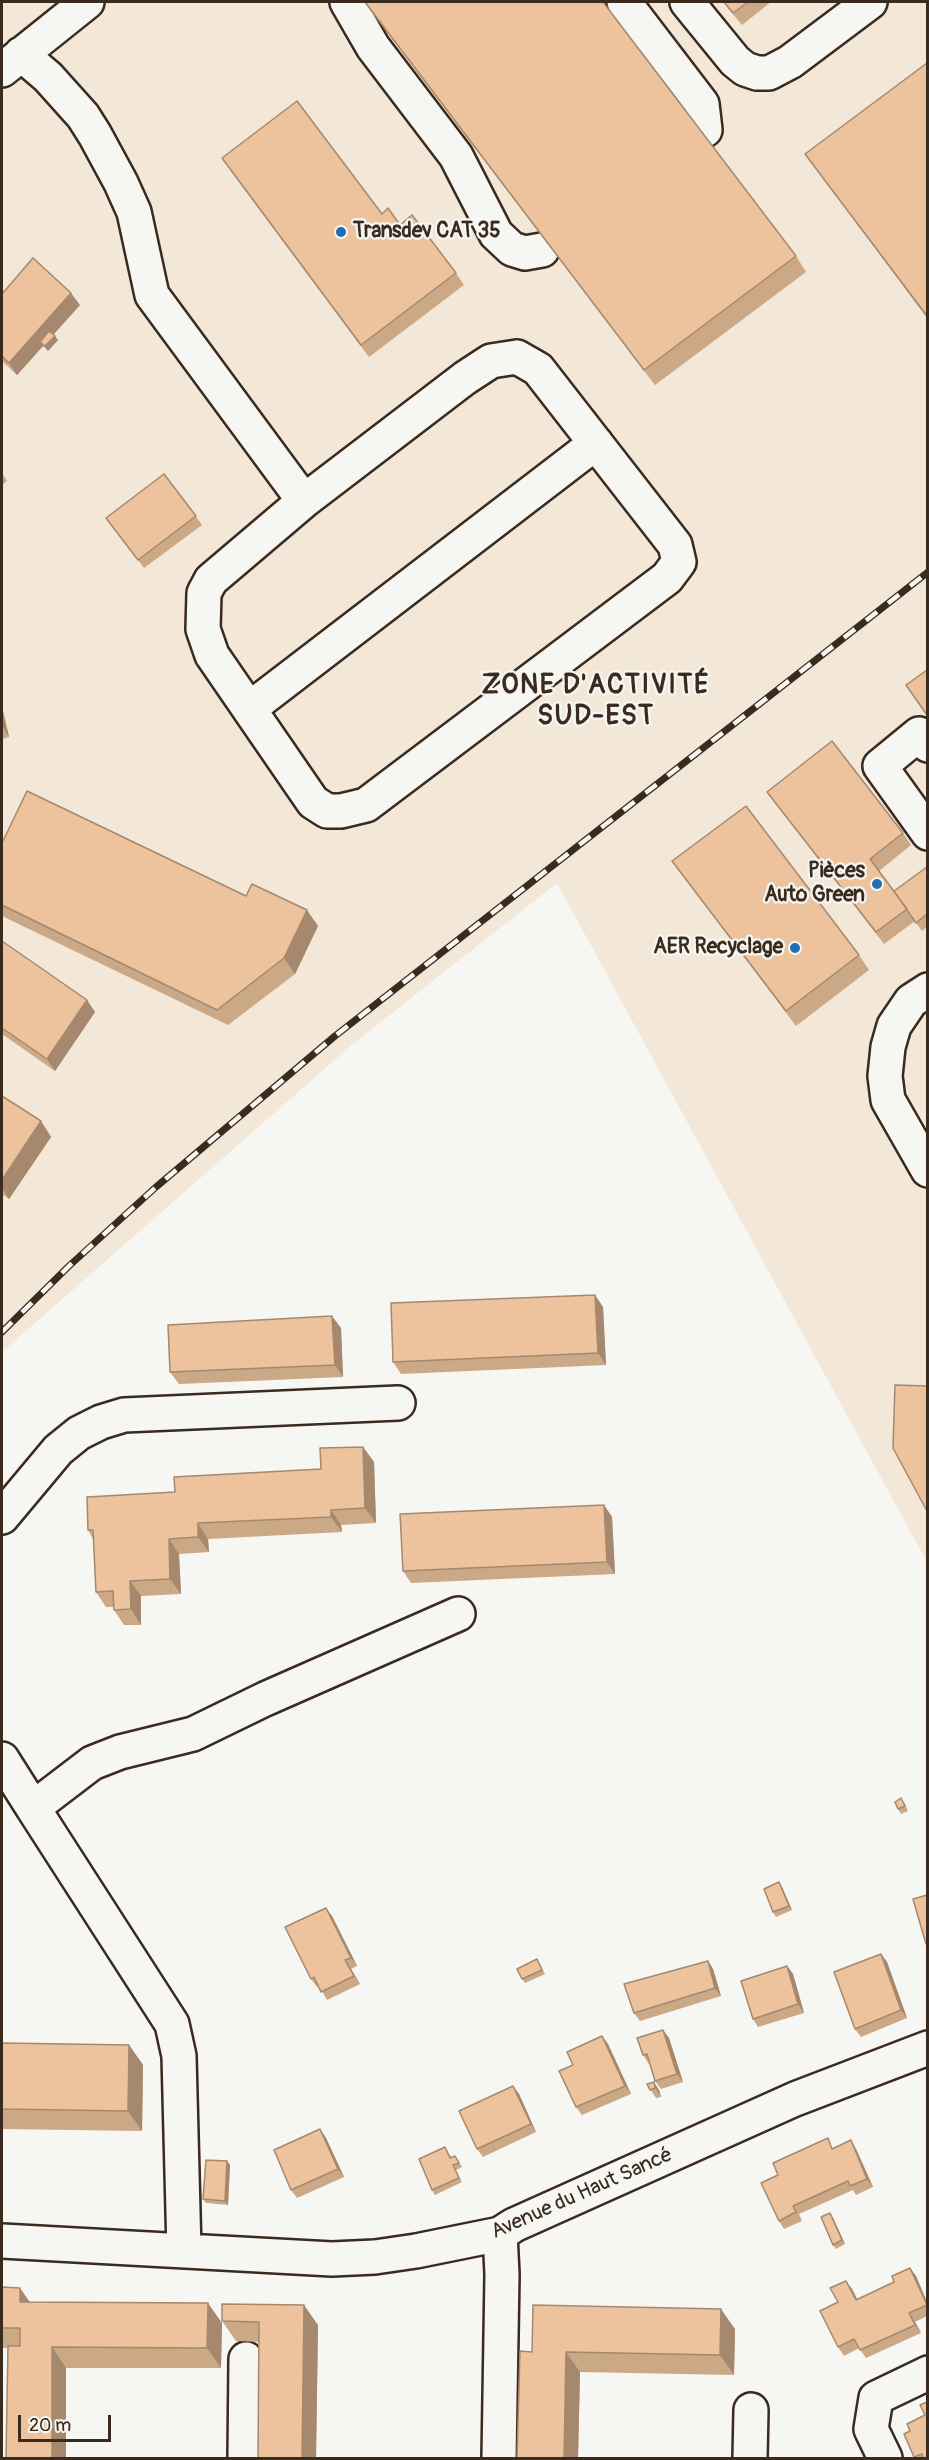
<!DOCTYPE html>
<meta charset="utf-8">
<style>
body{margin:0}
#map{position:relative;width:929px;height:2460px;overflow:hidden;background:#f6f6f2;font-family:Pangolin,sans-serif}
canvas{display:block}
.frame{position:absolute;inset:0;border:3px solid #3b2a1e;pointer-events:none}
.scale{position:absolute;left:18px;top:2415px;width:93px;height:27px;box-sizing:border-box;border:3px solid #3b2a1e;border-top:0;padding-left:8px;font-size:18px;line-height:21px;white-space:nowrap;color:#3b2a1e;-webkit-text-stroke:4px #f6f6f2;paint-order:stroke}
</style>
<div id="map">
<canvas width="929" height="2460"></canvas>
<div class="frame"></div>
<div class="scale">20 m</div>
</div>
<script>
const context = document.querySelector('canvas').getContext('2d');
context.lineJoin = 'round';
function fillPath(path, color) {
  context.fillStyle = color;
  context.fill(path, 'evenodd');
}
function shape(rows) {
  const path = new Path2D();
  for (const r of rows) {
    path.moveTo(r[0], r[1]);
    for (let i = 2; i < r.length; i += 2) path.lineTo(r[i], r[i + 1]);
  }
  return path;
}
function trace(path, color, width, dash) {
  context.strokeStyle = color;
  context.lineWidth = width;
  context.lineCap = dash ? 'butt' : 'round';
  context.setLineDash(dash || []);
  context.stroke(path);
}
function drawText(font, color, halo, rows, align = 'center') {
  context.font = font + ' Pangolin,sans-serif';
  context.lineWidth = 4.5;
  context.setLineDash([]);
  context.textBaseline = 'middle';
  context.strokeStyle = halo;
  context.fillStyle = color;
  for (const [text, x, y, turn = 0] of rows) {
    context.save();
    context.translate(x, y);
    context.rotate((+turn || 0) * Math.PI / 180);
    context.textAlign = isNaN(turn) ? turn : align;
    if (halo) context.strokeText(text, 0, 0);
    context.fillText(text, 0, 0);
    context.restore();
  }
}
const built = shape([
 [2,2,927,2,927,1562,557,883,354,1043,2,1352]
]);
const minor = shape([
 [347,2,373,47,456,156,496,234,512,249,525,253,542,250],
 [624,2,702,104,705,130],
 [687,2,735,61,745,69,757,73,769,73,790,62,870,2],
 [21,54,48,77,83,116,95,135,121,183,134,212,152,295,304,501],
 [2,70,87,2],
 [517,357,538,369,675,545,679,562,667,578,366,805,341,811,327,811,313,802,212,655,203,629,204,593,211,580,304,501,465,378,491,361,517,357],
 [249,709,596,443],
 [928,745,919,734,880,766,928,833],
 [928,990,911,1001,894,1026,888,1047,885,1076,888,1100,928,1170],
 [2,1517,58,1450,79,1433,101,1422,124,1415,398,1403],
 [2,1759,33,1808],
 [2,2241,332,2259,375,2257,416,2251,500,2234,514,2225,795,2099,928,2048],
 [184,2251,179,2056,172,2024,33,1808,92,1763,120,1752,193,1734,265,1699,458,1614],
 [245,2458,246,2359],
 [499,2458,502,2274,500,2234],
 [750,2458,751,2410],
 [885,2458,871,2429,876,2398,928,2373]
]);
const rail = shape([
 [2,1332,69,1266,156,1187,335,1036,928,572]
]);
const wall = shape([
 [364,2,796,256,806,272,655,385],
 [723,2,771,2,742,25],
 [927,63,927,318,805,154],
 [230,170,382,214,400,225,456,273,464,285,369,357],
 [2,294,80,305,53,335,58,340,48,351,43,346,17,375,2,361],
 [2,473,7,481,2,485],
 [164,474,202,525,144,568,112,526],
 [2,707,9,737,2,739],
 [767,792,903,833,911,845,879,871,894,891,927,867,927,927,922,931,915,921,884,944],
 [2,843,246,896,318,926,295,974,228,1025,2,916],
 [672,861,859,955,869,970,796,1026],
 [2,941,95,1012,55,1071,2,1034],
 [2,1096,41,1121,51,1137,9,1199,2,1194],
 [595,1295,603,1307,606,1365,401,1374,393,1362],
 [341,1328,343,1377,179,1384,170,1372],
 [363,1447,374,1462,376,1523,341,1525,342,1532,208,1539,209,1552,179,1554,181,1594,141,1596,141,1625,124,1625,114,1610,114,1607,106,1607,96,1592,93,1539,88,1530,175,1492,321,1469],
 [604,1505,612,1517,615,1574,411,1583,403,1571],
 [904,1802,908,1811,901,1814,898,1809],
 [782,1887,792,1910,776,1917,773,1912],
 [332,1916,357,1966,351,1969,360,1984,327,2000,319,1986,317,1987,311,1979],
 [881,1954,887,1962,907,2018,861,2037,855,2029],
 [708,1961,713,1969,721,1996,640,2021,634,2013],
 [540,1964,545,1974,525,1983,522,1979],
 [787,1966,793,1974,804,2013,758,2027,753,2019],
 [663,2030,669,2038,683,2082,661,2089,655,2081,650,2063,649,2064,643,2055],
 [602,2036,608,2044,631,2094,582,2115,576,2107,573,2065],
 [2,2043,129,2045,143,2065,142,2131,2,2129],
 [647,2084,659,2090,661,2097,656,2098],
 [513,2086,519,2094,536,2132,483,2157,477,2149],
 [320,2129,326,2138,344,2177,297,2198,291,2190],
 [445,2147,451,2157,455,2156,458,2160,462,2167,456,2170,462,2182,435,2195,432,2190],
 [834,2148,856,2149,873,2187,856,2195,853,2190,799,2214,802,2221,784,2229,779,2221],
 [227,2161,230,2165,228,2205,206,2203,203,2199],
 [833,2218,845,2244,836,2249,833,2245],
 [910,2268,916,2276,927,2302,927,2316,915,2322,921,2333,866,2358,859,2348,844,2356,838,2347,838,2302,852,2289,857,2299,894,2282],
 [2,2287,30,2302,222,2323,221,2368,66,2368,8,2348,2,2348],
 [222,2304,318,2325,316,2458,258,2458,259,2342,236,2341,222,2321],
 [735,2329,734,2375,580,2372,578,2458,517,2458,532,2352],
 [927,2402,927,2458,915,2458,904,2434,910,2431,925,2415]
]);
const shadedWall = shape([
 [71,293,80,305,44,345,40,342,43,346,17,375,9,363],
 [55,336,58,340,48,351,45,346],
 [2,707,9,737,2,726],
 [307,910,318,926,295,974,284,958],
 [87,1000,95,1012,55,1071,47,1059],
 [41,1121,51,1137,9,1199,2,1188,2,1180],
 [595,1295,603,1307,606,1365,598,1353],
 [332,1316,341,1328,343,1377,335,1365],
 [363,1447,374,1462,376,1523,365,1508],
 [604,1505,612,1517,615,1574,607,1562],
 [331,1510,341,1525,342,1532,331,1517],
 [198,1523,208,1539,209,1552,198,1537],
 [169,1539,179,1554,181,1594,170,1579],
 [130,1581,141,1596,141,1625,131,1609],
 [779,1882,782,1887,792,1910,789,1906],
 [326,1908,332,1916,357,1966,351,1958],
 [881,1954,887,1962,907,2018,901,2010],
 [345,1960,351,1969,360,1984,354,1976],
 [708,1961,713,1969,721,1996,715,1988],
 [787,1966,793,1974,804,2013,798,2004],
 [663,2030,669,2038,683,2082,677,2074],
 [602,2036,608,2044,631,2094,625,2086],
 [129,2045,143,2065,142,2131,128,2111],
 [654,2082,659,2090,661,2097,655,2088],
 [513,2086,519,2094,536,2132,531,2124],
 [320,2129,326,2138,344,2177,338,2169],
 [851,2140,856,2149,873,2187,867,2179],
 [227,2161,230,2165,228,2205,225,2201],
 [830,2213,833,2218,845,2244,842,2240],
 [910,2268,916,2276,927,2302,927,2306],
 [846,2281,852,2289,862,2309,856,2300],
 [20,2288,34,2308,20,2302],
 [208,2303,222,2323,221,2368,207,2348],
 [304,2305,318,2325,316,2458,302,2458],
 [721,2309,735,2329,734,2375,720,2355],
 [909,2313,915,2322,921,2333,915,2325],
 [52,2347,66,2368,66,2458,52,2458],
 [566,2352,580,2372,578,2458,564,2458]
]);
const building = shape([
 [365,2,603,2,796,256,644,370,365,2],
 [724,2,748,2,733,13,724,2],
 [927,63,927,316,805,154,927,63],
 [297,101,382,214,388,208,400,225,412,215,456,273,361,345,222,158,297,101],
 [33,258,71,293,9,363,2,356,2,294,33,258],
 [49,331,55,336,45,346,40,342,49,331],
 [164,474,196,516,138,560,106,518,164,474],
 [927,670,927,715,906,685,927,670],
 [832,741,903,833,870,859,907,909,876,932,767,792,832,741],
 [27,791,246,896,252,884,307,910,284,958,217,1010,2,905,2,843,27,791],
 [746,806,859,955,786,1011,672,861,746,806],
 [927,867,927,914,916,923,894,891,927,867],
 [2,941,87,1000,47,1059,2,1028,2,941],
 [2,1096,41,1121,2,1180,2,1096],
 [595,1295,598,1353,393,1362,391,1303,595,1295],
 [332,1316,335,1365,170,1372,168,1325,332,1316],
 [895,1385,927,1386,927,1511,893,1448,895,1385],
 [363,1447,365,1508,331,1510,331,1517,198,1523,198,1537,169,1539,170,1579,130,1581,131,1609,114,1610,113,1591,96,1592,93,1530,88,1530,87,1497,175,1492,174,1477,321,1469,320,1448,363,1447],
 [604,1505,607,1562,403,1571,400,1514,604,1505],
 [901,1798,905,1806,898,1809,895,1802,901,1798],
 [779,1882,789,1906,773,1912,764,1889,779,1882],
 [927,1895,927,1943,926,1944,913,1899,927,1895],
 [326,1908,351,1958,345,1960,354,1976,321,1992,314,1977,311,1979,285,1927,326,1908],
 [881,1954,901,2010,855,2029,834,1972,881,1954],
 [537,1959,542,1970,522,1979,517,1969,537,1959],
 [708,1961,715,1988,634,2013,624,1984,708,1961],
 [787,1966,798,2004,753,2019,741,1981,787,1966],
 [663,2030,677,2074,655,2081,647,2054,643,2055,637,2038,663,2030],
 [602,2036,625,2086,576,2107,559,2071,573,2065,567,2052,602,2036],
 [2,2043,129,2045,128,2111,2,2109,2,2043],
 [654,2082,655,2088,650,2090,647,2084,654,2082],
 [513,2086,531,2124,477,2149,459,2111,513,2086],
 [320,2129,338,2169,291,2190,274,2150,320,2129],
 [828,2138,832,2149,851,2140,867,2179,850,2186,848,2181,793,2206,796,2212,779,2221,761,2183,778,2175,773,2163,828,2138],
 [445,2147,450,2158,455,2156,459,2163,453,2165,459,2178,432,2190,419,2159,445,2147],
 [206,2160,227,2161,225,2201,203,2199,206,2160],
 [830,2213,842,2240,833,2245,821,2217,830,2213],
 [910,2268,927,2305,909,2313,915,2325,860,2350,854,2339,838,2347,820,2311,838,2302,830,2288,846,2281,856,2300,894,2282,892,2276,910,2268],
 [2,2287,20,2288,20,2302,208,2303,207,2348,52,2347,52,2458,6,2458,8,2346,20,2346,20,2328,2,2328,2,2287],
 [222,2304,304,2305,302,2458,258,2458,259,2322,222,2321,222,2304],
 [533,2305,721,2309,720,2355,566,2352,564,2458,517,2458,520,2351,532,2352,533,2305],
 [927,2402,927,2458,923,2458,922,2454,914,2457,904,2434,910,2431,907,2424,925,2415,920,2405,927,2402]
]);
const markers = [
 [341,232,6,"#1f6fb2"],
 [877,884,6,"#1f6fb2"],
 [795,948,6,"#1f6fb2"]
];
const poiNames = [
 ["Transdev CAT 35",353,232,"left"],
 ["Pièces",865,872],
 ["Auto Green",865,896],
 ["AER Recyclage",783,948]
];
const streetNames = [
 ["Avenue du Haut Sancé",582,2194,-24]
];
const districtNames = [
 ["ZONE D'ACTIVITÉ",596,686],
 ["SUD-EST",596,717]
];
fillPath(built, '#f3e7d8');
trace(minor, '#3b2a1e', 38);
trace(minor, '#f6f6f2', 33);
trace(rail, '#3b2a1e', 7);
trace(rail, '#f6f6f2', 4.5, [14]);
fillPath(wall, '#cba886');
fillPath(shadedWall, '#a5886d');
fillPath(building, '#ecc39c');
trace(building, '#a5886d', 1.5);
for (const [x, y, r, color] of markers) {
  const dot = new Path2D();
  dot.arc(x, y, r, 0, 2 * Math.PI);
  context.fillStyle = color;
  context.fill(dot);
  trace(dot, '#f6f6f2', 2);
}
drawText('bold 21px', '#3b2a1e', '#f6f6f2', poiNames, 'right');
drawText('21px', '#3b2a1e', '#f6f6f2', streetNames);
context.letterSpacing = '1.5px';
drawText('bold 27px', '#3b2a1e', '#f6f6f2', districtNames);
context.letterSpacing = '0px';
</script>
